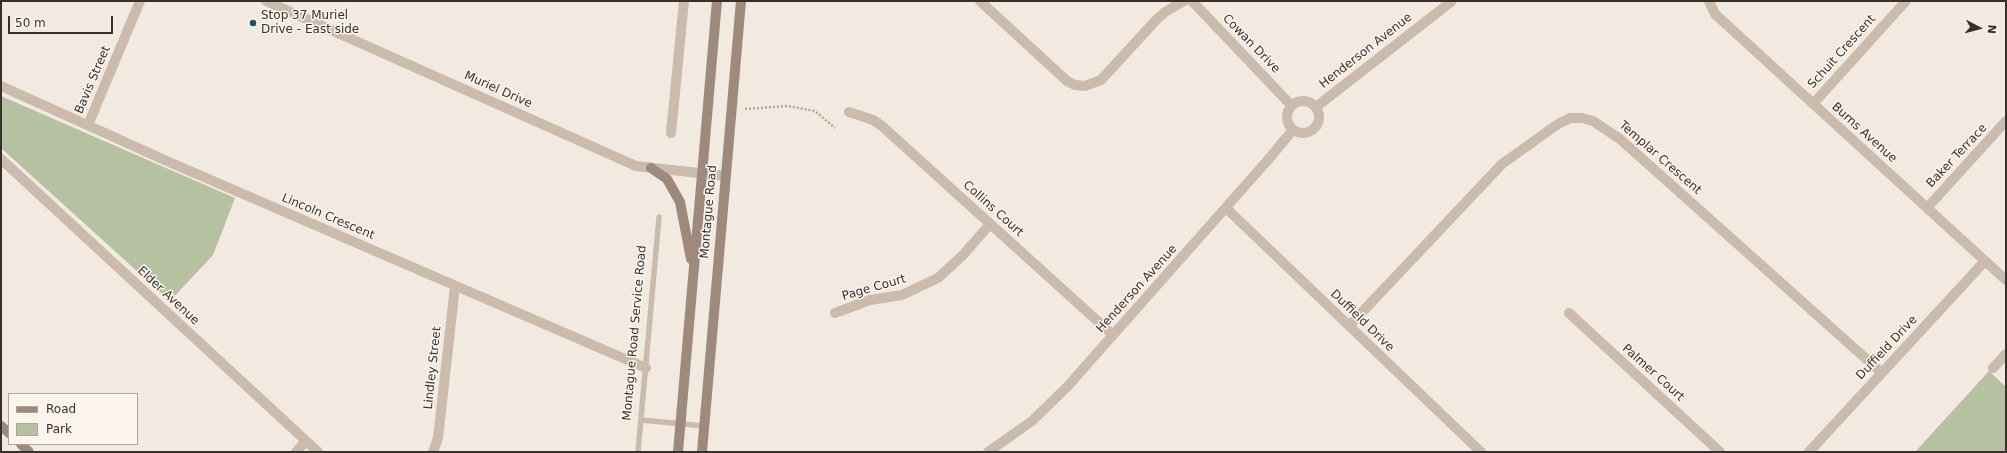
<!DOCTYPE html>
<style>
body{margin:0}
#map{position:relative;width:2007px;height:453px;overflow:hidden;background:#f2eae0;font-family:"DejaVu Sans",sans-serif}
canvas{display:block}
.frame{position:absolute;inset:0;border:2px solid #39302b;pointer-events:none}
.legend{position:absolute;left:8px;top:393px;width:130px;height:52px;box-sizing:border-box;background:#faf4ed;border:1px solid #ada69f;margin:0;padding:5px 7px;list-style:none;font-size:12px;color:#39302b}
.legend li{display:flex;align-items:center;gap:8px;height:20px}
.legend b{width:20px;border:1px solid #ada69f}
.north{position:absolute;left:1959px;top:8px;width:40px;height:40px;-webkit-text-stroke:3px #faf4ed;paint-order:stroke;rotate:96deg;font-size:11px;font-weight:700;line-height:16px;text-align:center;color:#39302b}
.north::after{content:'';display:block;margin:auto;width:14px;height:18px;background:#39302b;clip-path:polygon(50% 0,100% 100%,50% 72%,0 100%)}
.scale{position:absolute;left:8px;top:16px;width:105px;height:18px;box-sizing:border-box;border:2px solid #39302b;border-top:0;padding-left:5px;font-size:12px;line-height:14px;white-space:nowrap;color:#39302b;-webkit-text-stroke:3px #faf4ed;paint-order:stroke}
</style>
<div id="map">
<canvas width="2007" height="453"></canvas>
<div class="frame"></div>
<ul class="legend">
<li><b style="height:5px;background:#9e8a7d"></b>Road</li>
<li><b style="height:11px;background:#b5c1a0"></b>Park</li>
</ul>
<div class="north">N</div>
<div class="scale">50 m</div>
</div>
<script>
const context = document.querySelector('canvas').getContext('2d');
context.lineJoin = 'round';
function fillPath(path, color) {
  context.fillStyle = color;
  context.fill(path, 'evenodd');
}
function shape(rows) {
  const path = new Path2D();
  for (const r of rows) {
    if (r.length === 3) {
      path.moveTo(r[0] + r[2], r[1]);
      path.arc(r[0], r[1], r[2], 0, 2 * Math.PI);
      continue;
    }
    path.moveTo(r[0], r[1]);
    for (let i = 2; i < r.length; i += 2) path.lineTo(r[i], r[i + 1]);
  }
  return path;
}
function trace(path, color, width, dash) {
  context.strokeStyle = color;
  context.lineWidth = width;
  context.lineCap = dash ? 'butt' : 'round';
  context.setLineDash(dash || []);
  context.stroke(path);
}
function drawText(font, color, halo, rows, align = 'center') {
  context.font = font + ' "DejaVu Sans",sans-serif';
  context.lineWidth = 3;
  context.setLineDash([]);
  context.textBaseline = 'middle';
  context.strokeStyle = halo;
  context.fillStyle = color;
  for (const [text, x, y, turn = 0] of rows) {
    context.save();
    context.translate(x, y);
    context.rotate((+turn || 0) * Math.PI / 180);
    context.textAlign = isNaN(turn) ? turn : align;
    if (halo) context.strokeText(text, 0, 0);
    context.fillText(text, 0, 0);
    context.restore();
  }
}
const green = shape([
 [1,96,235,198,213,255,170,301,1,148],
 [1989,371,2006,387,2006,452,1915,452]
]);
const path = shape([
 [745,109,788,106,815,111,835,128]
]);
const service = shape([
 [641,420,704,426],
 [638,452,659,217]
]);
const minor = shape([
 [266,1,636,166,726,176],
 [980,1,1067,81,1075,85,1085,86,1101,80,1157,19,1165,12,1184,1],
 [1192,1,1291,105],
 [1709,1,1715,14,2006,280],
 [1,86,169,162,646,368],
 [1303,117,16],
 [1813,104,1906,1],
 [1316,107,1452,1],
 [849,112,873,120,882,126,1113,335],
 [88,125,140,1],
 [671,133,684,1],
 [1,159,318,452],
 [1226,208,1481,452],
 [1927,208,2006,121],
 [835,313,870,300,902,295,938,278,963,255,990,224],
 [1569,313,1720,452],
 [1349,326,1502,164,1558,124,1570,118,1582,118,1593,121,1620,139,1882,373],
 [1993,368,2006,354],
 [296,452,306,441],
 [433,452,438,438,455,286],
 [988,452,1032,421,1067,387,1267,161,1292,131],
 [1809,452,1985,261]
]);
const secondary = shape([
 [651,168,667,179,680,202,691,259],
 [1,426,9,433],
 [21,444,29,452],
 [678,452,717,1],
 [702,452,741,1]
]);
const markers = [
 [253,23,4,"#225359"]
];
const poiNames = [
 ["Stop 37 Muriel",261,16],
 ["Drive - East side",261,30]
];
const streetNames = [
 ["Cowan Drive",1251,44,46],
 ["Henderson Avenue",1366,51,-38],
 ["Schuit Crescent",1842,52,-48],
 ["Bavis Street",93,80,-67],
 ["Muriel Drive",498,90,24],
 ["Burns Avenue",1864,133,42],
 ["Baker Terrace",1957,156,-47],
 ["Templar Crescent",1660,158,41],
 ["Collins Court",993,209,42],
 ["Montague Road",709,212,-85],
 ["Lincoln Crescent",328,217,23],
 ["Page Court",874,288,-16],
 ["Henderson Avenue",1137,289,-48],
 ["Elder Avenue",168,296,43],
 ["Duffield Drive",1362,321,44],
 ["Montague Road Service Road",635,333,-85],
 ["Duffield Drive",1887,348,-47],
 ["Lindley Street",433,368,-84],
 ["Palmer Court",1653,373,42]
];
fillPath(green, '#b5c1a0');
trace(path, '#b6a596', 2.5, [2, 2]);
trace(service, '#cabbac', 5.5);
trace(minor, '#cabbac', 10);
trace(secondary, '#9e8a7d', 10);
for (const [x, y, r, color] of markers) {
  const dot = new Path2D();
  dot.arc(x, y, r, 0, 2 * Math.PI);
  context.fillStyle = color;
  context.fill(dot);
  trace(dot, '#faf4ed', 1.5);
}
drawText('12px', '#39302b', '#faf4ed', poiNames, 'left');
drawText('12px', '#39302b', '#faf4ed', streetNames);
</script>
